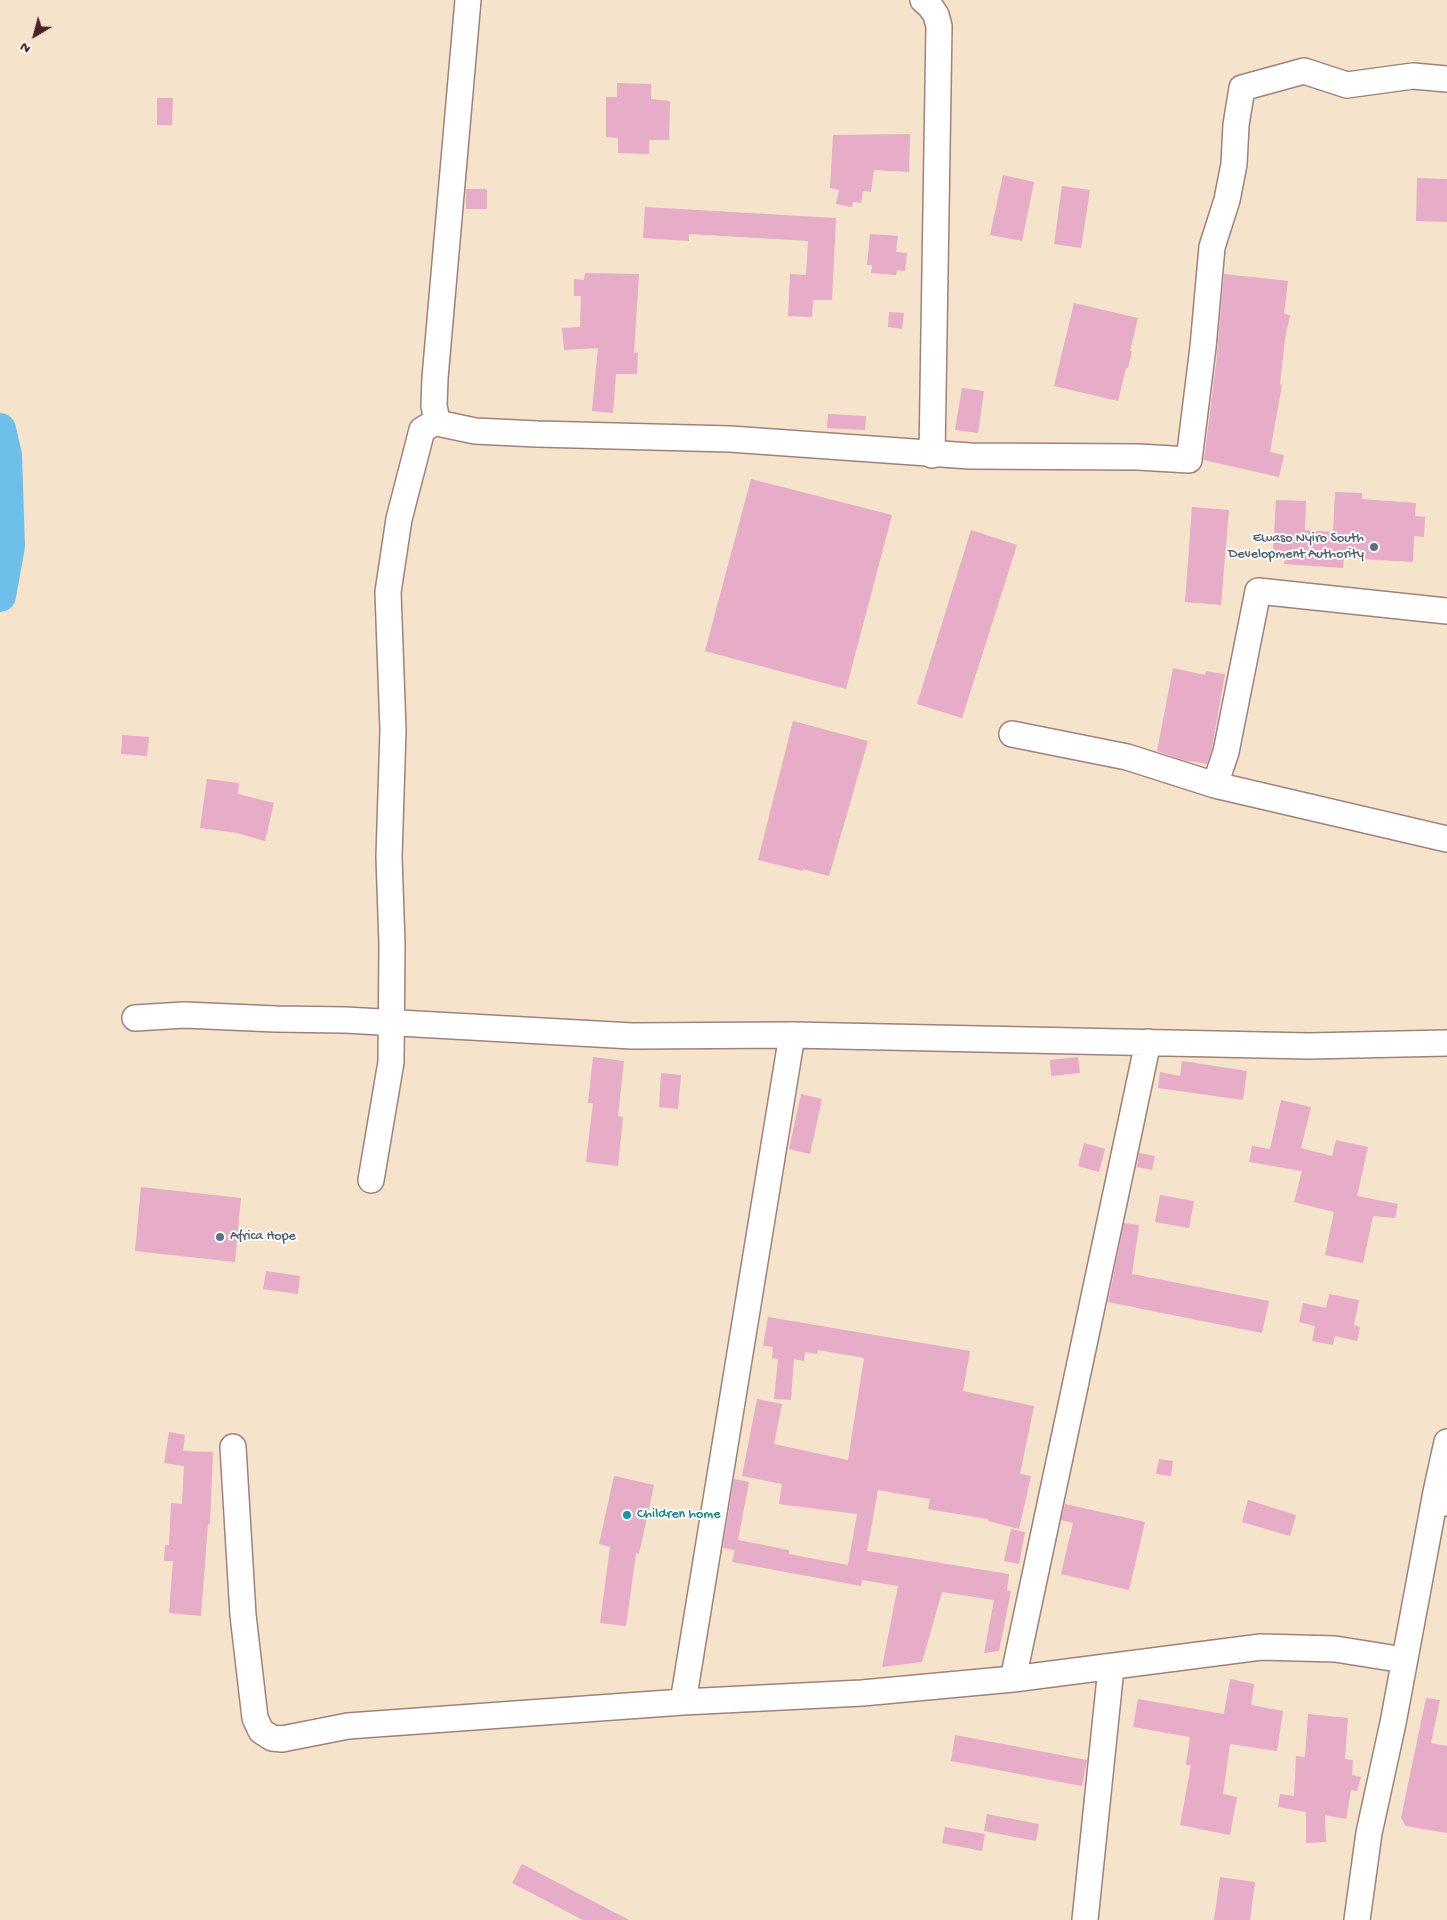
<!DOCTYPE html>
<style>
body{margin:0}
#map{position:relative;width:1447px;height:1920px;overflow:hidden;background:#f6e3cb;font-family:"Gochi Hand",sans-serif}
canvas{display:block}
.north{position:absolute;left:10px;top:10px;width:50px;height:50px;-webkit-text-stroke:4px #fdfcf7;paint-order:stroke;rotate:217deg;font-size:14px;font-weight:700;line-height:20px;text-align:center;color:#4a1f2b}
.north::after{content:'';display:block;margin:auto;width:18px;height:22px;background:#4a1f2b;clip-path:polygon(50% 0,100% 100%,50% 72%,0 100%)}
</style>
<div id="map">
<canvas width="1447" height="1920"></canvas>
<div class="north">N</div>
</div>
<script>
const context = document.querySelector('canvas').getContext('2d');
context.lineJoin = 'round';
function shape(rows) {
  const path = new Path2D();
  for (const r of rows) {
    path.moveTo(r[0], r[1]);
    for (let i = 2; i < r.length; i += 2) path.lineTo(r[i], r[i + 1]);
  }
  return path;
}
function trace(path, color, width, dash) {
  context.strokeStyle = color;
  context.lineWidth = width;
  context.lineCap = dash ? 'butt' : 'round';
  context.setLineDash(dash || []);
  context.stroke(path);
}
function fillPath(path, color) {
  context.fillStyle = color;
  context.fill(path, 'evenodd');
}
function drawText(font, color, halo, rows, align = 'center') {
  context.font = font + ' "Gochi Hand",sans-serif';
  context.lineWidth = 4;
  context.setLineDash([]);
  context.textBaseline = 'middle';
  context.strokeStyle = halo;
  context.fillStyle = color;
  for (const [text, x, y, turn = 0] of rows) {
    context.save();
    context.translate(x, y);
    context.rotate((+turn || 0) * Math.PI / 180);
    context.textAlign = isNaN(turn) ? turn : align;
    if (halo) context.strokeText(text, 0, 0);
    context.fillText(text, 0, 0);
    context.restore();
  }
}
const river = shape([
 [0,429,6,455,9,546,0,596]
]);
const building = shape([
 [617,83,651,84,651,99,670,101,669,140,649,140,649,154,618,153,618,138,606,137,606,97,617,97],
 [157,98,173,98,172,125,157,125],
 [910,134,909,172,874,170,871,192,863,191,861,203,853,202,852,207,836,204,839,190,830,188,833,135],
 [1003,175,1034,182,1022,241,990,235],
 [1417,178,1447,179,1447,222,1416,221],
 [1062,186,1090,190,1081,248,1054,244],
 [466,189,487,189,487,209,466,209],
 [645,207,836,218,832,300,813,300,812,317,788,316,790,274,806,275,808,241,689,234,689,241,643,238],
 [870,234,898,236,896,252,907,253,905,271,897,270,896,275,871,273,872,265,867,265],
 [585,273,639,274,634,353,638,353,637,374,616,374,613,413,592,411,598,348,564,350,562,328,580,327,581,296,574,296,574,279,584,280],
 [1224,274,1288,281,1284,314,1290,315,1285,339,1280,384,1282,385,1270,452,1284,455,1279,477,1204,460,1216,364],
 [1074,303,1138,318,1130,351,1132,351,1128,368,1126,368,1118,401,1054,386],
 [889,312,904,313,902,329,888,327],
 [962,388,984,391,978,433,955,430],
 [828,414,866,416,865,430,827,428],
 [751,479,892,515,846,689,705,651],
 [1335,492,1362,493,1362,499,1416,503,1415,516,1425,517,1424,537,1414,536,1413,562,1344,558,1343,568,1284,564,1285,554,1273,553,1276,500,1306,501,1305,530,1333,532],
 [1192,507,1229,510,1221,605,1185,602],
 [971,530,1017,545,962,718,917,704],
 [1173,668,1205,675,1206,671,1225,674,1212,748,1207,764,1183,760,1157,751],
 [793,721,868,741,829,876,803,869,803,871,758,860],
 [122,735,149,737,147,756,121,754],
 [207,779,239,783,238,794,274,803,265,841,237,833,200,828],
 [593,1057,624,1061,618,1116,623,1117,618,1166,586,1162,593,1103,588,1103],
 [1078,1057,1080,1073,1051,1076,1050,1060],
 [1182,1061,1247,1071,1243,1100,1158,1088,1160,1072,1180,1076],
 [661,1073,681,1075,678,1109,659,1107],
 [801,1094,822,1099,810,1154,789,1149],
 [1281,1100,1311,1107,1301,1148,1332,1156,1336,1140,1368,1147,1357,1196,1398,1204,1395,1218,1373,1216,1363,1263,1325,1255,1334,1212,1294,1202,1302,1171,1249,1162,1252,1146,1270,1149],
 [1084,1143,1105,1149,1099,1172,1078,1166],
 [1139,1153,1155,1156,1152,1170,1137,1167],
 [141,1187,241,1198,235,1262,135,1251],
 [1160,1195,1194,1201,1189,1228,1155,1222],
 [1124,1223,1139,1225,1132,1274,1269,1301,1262,1333,1108,1302],
 [266,1271,300,1276,298,1294,263,1289],
 [1329,1294,1359,1300,1354,1325,1360,1327,1357,1341,1335,1336,1333,1345,1312,1341,1315,1326,1299,1322,1303,1303,1326,1308],
 [768,1317,970,1351,963,1391,1034,1406,1020,1474,1031,1476,1019,1529,988,1521,988,1519,928,1509,930,1499,878,1490,867,1551,1009,1574,1007,1591,1011,1591,999,1651,984,1653,994,1600,942,1592,922,1662,882,1667,898,1586,862,1580,861,1586,732,1562,735,1550,723,1548,734,1479,749,1482,738,1540,789,1550,789,1554,848,1565,857,1514,779,1504,782,1484,742,1476,757,1399,782,1404,774,1444,848,1460,864,1358,818,1350,817,1354,805,1352,804,1361,794,1359,791,1400,774,1399,778,1359,772,1358,773,1347,763,1346],
 [169,1432,185,1435,183,1451,213,1452,210,1524,208,1524,201,1616,169,1613,173,1561,164,1561,165,1545,169,1545,171,1503,182,1504,184,1466,164,1463],
 [1159,1459,1173,1461,1171,1476,1156,1474],
 [614,1476,654,1485,639,1554,636,1553,626,1626,600,1623,610,1547,599,1544],
 [1248,1500,1296,1515,1290,1536,1242,1522],
 [1065,1504,1145,1522,1129,1590,1061,1574,1073,1523,1061,1520],
 [1011,1529,1025,1532,1019,1564,1004,1561],
 [1230,1679,1254,1684,1251,1705,1283,1711,1277,1751,1230,1744,1223,1794,1237,1797,1230,1835,1180,1825,1191,1765,1186,1765,1190,1737,1133,1727,1138,1699,1224,1714],
 [1426,1698,1440,1700,1431,1743,1447,1746,1447,1833,1406,1826,1401,1818],
 [1308,1714,1348,1718,1345,1759,1353,1760,1352,1775,1361,1777,1357,1791,1351,1790,1346,1819,1325,1815,1326,1842,1306,1843,1306,1812,1278,1807,1280,1794,1294,1796,1296,1756,1305,1757],
 [955,1735,1087,1760,1082,1786,951,1761],
 [987,1814,1039,1824,1036,1841,984,1831],
 [945,1827,985,1834,982,1851,942,1843],
 [522,1864,629,1920,583,1920,512,1883],
 [1220,1877,1255,1882,1250,1920,1214,1920]
]);
const minor = shape([
 [468,0,435,378,434,406,437,421,442,424,475,431,537,434,730,439,970,456,1138,457,1189,460,1203,347,1212,247,1227,200,1234,164,1236,125,1242,88,1304,71,1347,85,1413,76,1447,79],
 [923,0,930,6,936,15,939,26,932,455],
 [1012,734,1127,757,1215,785,1226,752,1258,591,1447,611],
 [1215,785,1447,839],
 [135,1018,184,1015,276,1019,345,1020,632,1036,792,1035,1309,1046,1447,1043],
 [371,1180,391,1062,392,944,389,857,393,730,388,592,399,519,422,430,437,421],
 [1447,1442,1436,1492,1447,1503],
 [233,1447,243,1615,255,1718,261,1731,272,1738,282,1739,348,1726,683,1702,862,1693,1013,1679,1261,1647,1335,1649,1404,1660],
 [1013,1679,1148,1042],
 [683,1702,792,1035],
 [1085,1920,1111,1668],
 [1357,1920,1369,1833,1393,1723,1436,1492]
]);
const markers = [
 [1374,547,5,"#5c6f8a"],
 [220,1237,5,"#5c6f8a"],
 [627,1515,5,"#0f9aa8"]
];
const serviceNames = [
 ["Ewaso Nyiro South",1364,539],
 ["Development Authority",1364,555],
 ["Africa Hope",230,1237,"left"]
];
const cultureNames = [
 ["Children home",637,1515]
];
trace(river, '#6ec0ea', 32);
fillPath(building, '#e6acc8');
trace(minor, '#a0817b', 28);
trace(minor, '#fff', 25);
for (const [x, y, r, color] of markers) {
  const dot = new Path2D();
  dot.arc(x, y, r, 0, 2 * Math.PI);
  context.fillStyle = color;
  context.fill(dot);
  trace(dot, '#fdfcf7', 2);
}
drawText('14px', '#4e5e75', '#fdfcf7', serviceNames, 'right');
drawText('14px', '#0d838f', '#fdfcf7', cultureNames, 'left');
</script>
